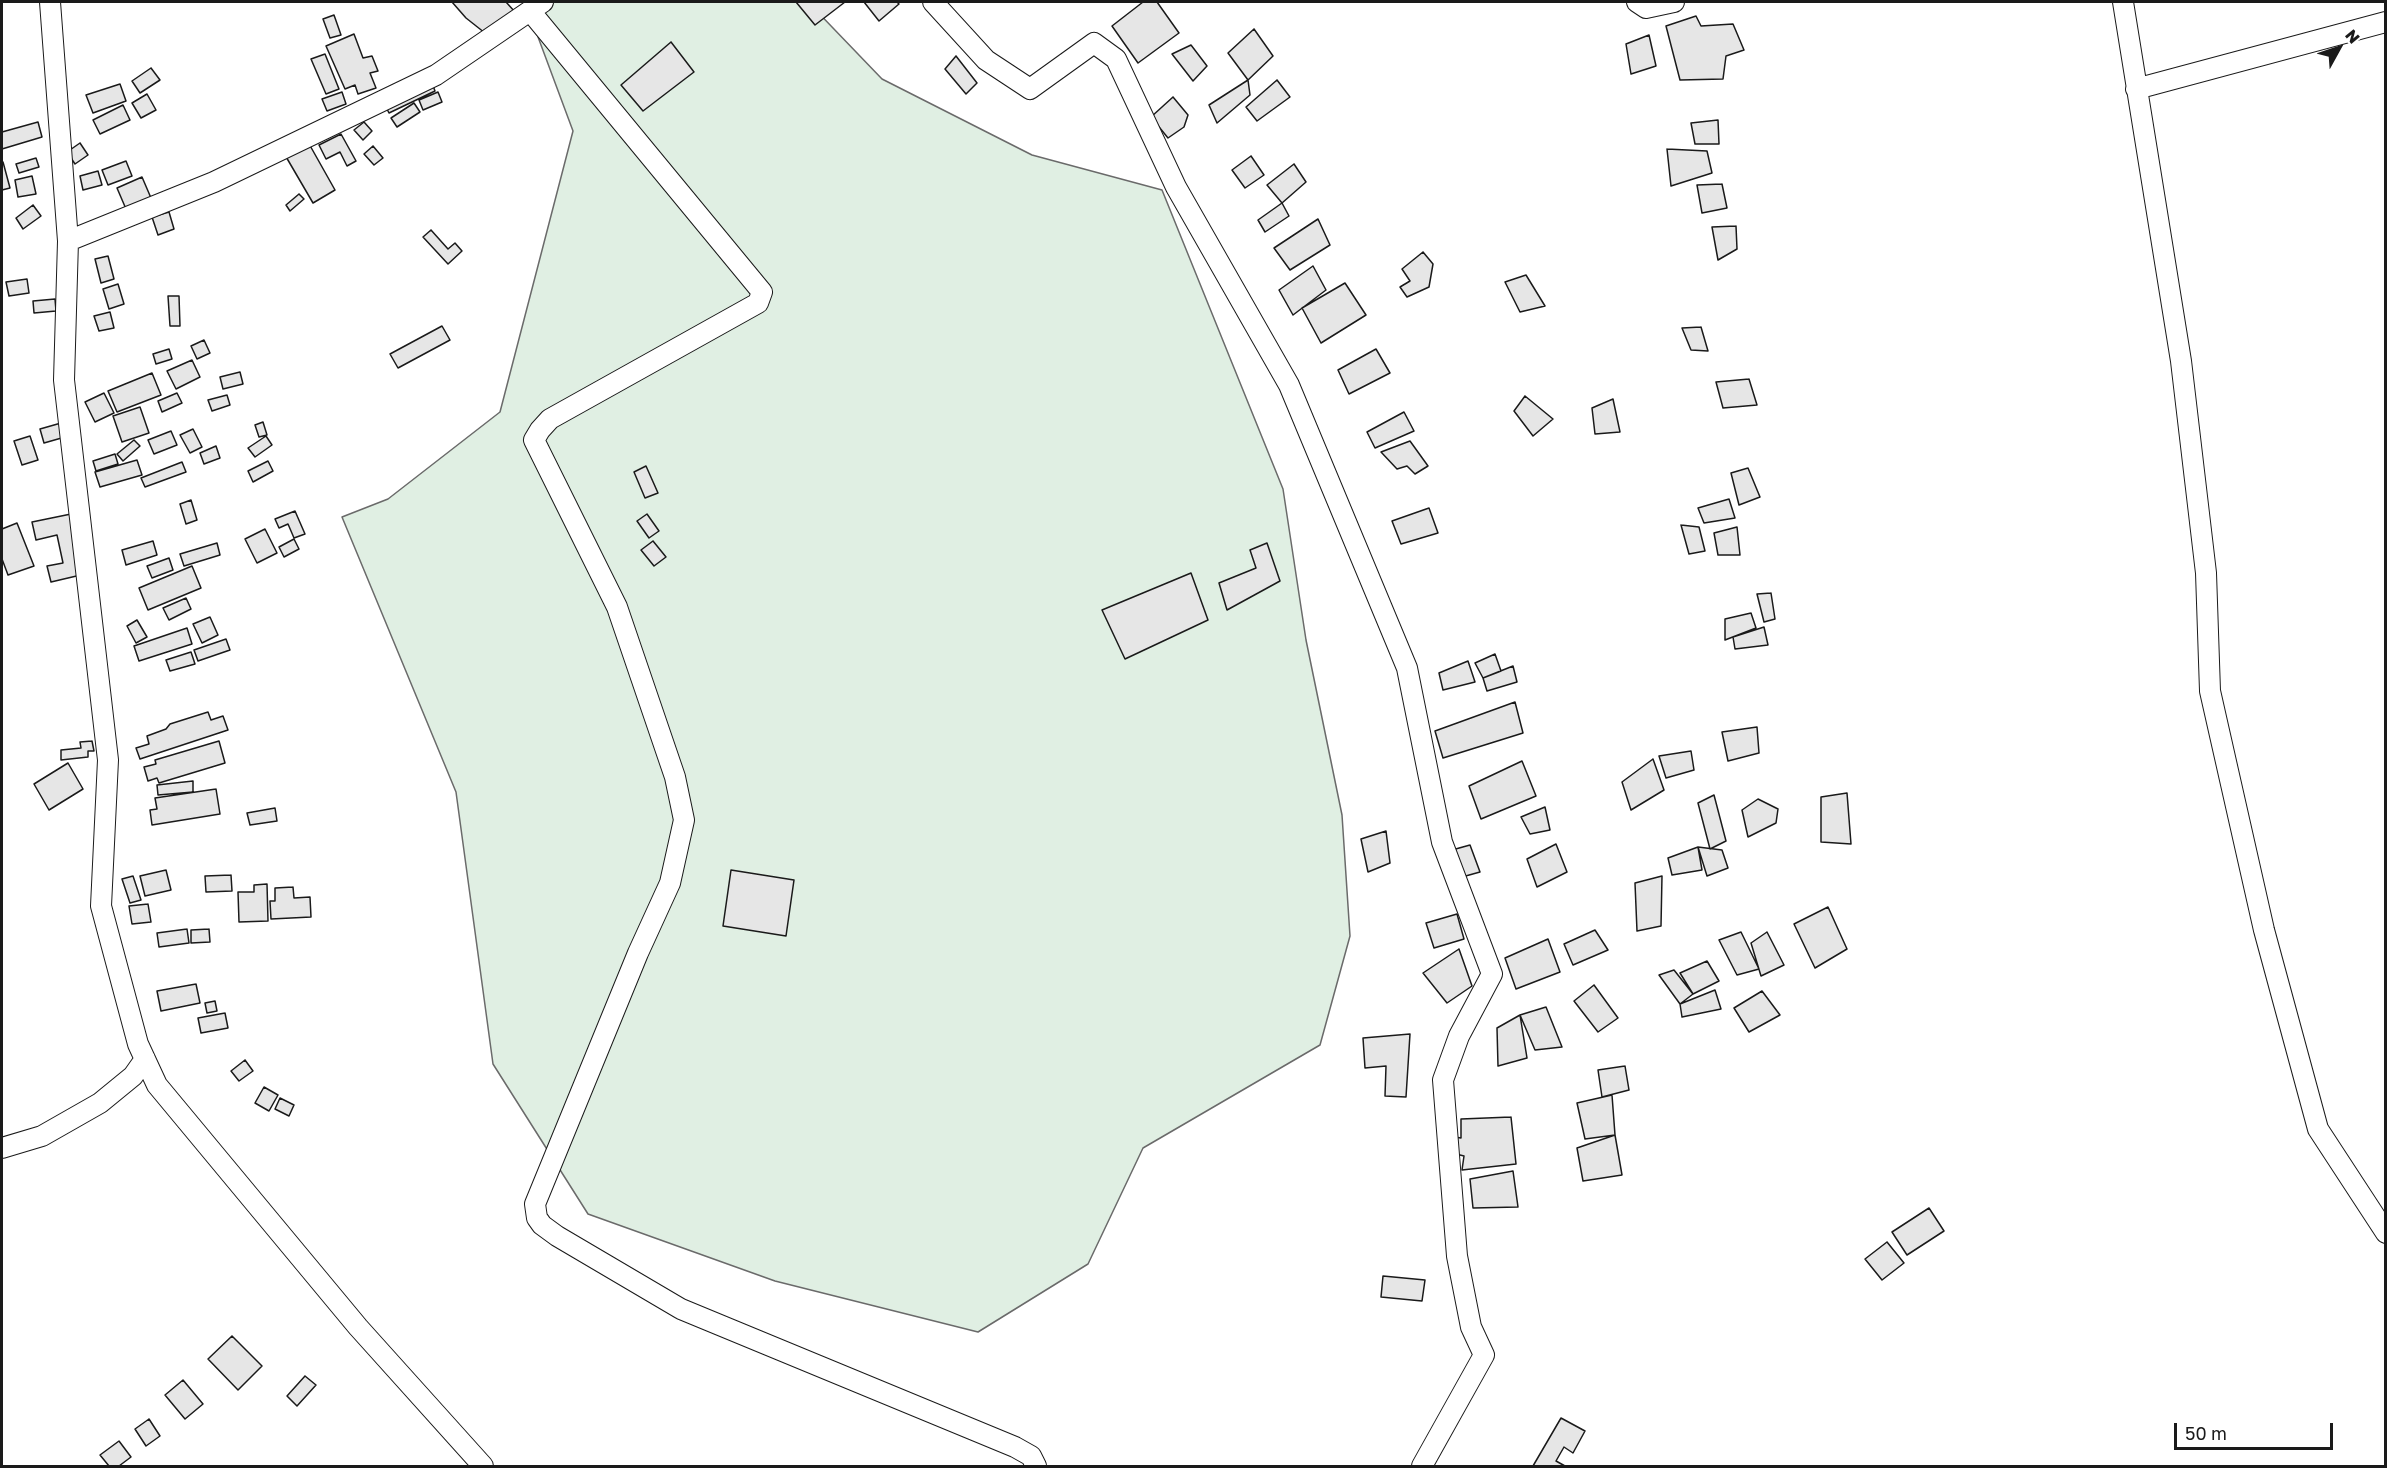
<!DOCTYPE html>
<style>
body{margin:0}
#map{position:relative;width:2387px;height:1468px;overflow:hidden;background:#fff;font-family:"Golos Text",sans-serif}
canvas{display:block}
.frame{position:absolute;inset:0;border:3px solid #1a1a1a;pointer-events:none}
.north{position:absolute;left:2309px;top:18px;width:60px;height:60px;-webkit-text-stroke:4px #fff;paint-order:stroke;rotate:50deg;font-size:16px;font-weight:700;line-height:24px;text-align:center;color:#1a1a1a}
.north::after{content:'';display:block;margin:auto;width:21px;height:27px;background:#1a1a1a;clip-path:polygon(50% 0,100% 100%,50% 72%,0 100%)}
.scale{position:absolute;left:2174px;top:1423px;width:159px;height:27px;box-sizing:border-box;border:3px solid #1a1a1a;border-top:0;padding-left:8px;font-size:18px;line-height:21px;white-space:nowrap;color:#1a1a1a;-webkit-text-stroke:4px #fff;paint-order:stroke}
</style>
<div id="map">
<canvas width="2387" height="1468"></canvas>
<div class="frame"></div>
<div class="north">N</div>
<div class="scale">50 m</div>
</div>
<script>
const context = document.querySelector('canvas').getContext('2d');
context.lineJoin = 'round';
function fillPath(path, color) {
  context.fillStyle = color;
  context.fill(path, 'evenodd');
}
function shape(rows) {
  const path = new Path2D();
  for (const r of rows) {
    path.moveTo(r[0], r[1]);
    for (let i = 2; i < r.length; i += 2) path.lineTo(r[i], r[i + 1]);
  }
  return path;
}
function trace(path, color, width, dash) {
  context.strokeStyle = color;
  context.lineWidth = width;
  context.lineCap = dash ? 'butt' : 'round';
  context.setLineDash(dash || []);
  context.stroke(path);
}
const green = shape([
 [525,2,808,2,882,79,1032,155,1162,190,1283,489,1306,640,1342,815,1350,936,1320,1045,1143,1148,1088,1264,978,1332,775,1281,588,1214,493,1064,456,792,342,517,388,499,500,412,573,131,525,2]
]);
const building = shape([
 [452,2,506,2,515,12,485,33,466,18,452,2],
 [796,2,845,2,815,25,796,2],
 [864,2,897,2,899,4,879,21,864,2],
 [1143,2,1157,2,1179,33,1138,63,1112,26,1143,2],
 [334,15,341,35,330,38,323,19,334,15],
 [1696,16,1701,26,1733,24,1744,50,1726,56,1723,79,1680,80,1666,26,1696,16],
 [1254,29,1273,56,1248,80,1228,53,1254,29],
 [354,34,363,58,372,56,378,71,370,73,376,88,358,94,355,85,345,89,326,46,354,34],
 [1649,35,1656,66,1631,74,1626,44,1649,35],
 [671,42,694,72,643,111,621,85,671,42],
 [1191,45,1207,66,1193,81,1172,54,1191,45],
 [325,54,339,89,326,94,311,59,325,54],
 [956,56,977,83,966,94,945,69,956,56],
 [151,68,160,80,140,93,132,81,151,68],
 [1248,80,1250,95,1217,123,1209,105,1248,80],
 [1277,80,1290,97,1257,121,1246,107,1277,80],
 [432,83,435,91,389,113,385,105,432,83],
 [120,84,126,101,93,113,86,95,120,84],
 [342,92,346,104,327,111,322,99,342,92],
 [438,92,442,102,423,110,419,100,438,92],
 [147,94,156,110,141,118,132,103,147,94],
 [1173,97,1188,115,1184,127,1168,138,1151,117,1173,97],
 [414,103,420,112,397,127,391,118,414,103],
 [123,105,130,120,100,134,93,120,123,105],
 [1718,120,1719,144,1695,144,1691,123,1718,120],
 [38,122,42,137,2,149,2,132,38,122],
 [364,122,372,131,363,140,354,130,364,122],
 [341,134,356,161,347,166,340,152,326,159,319,145,341,134],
 [308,142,335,190,313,203,285,155,308,142],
 [80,143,88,155,75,164,67,152,80,143],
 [373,146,383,158,374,165,364,154,373,146],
 [1667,149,1707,151,1712,173,1671,186,1667,149],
 [1251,156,1264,175,1245,188,1232,170,1251,156],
 [36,158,39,167,19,173,16,164,36,158],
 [126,161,132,176,108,185,102,170,126,161],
 [3,162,10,188,2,190,2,163,3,162],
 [1294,164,1306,182,1282,203,1267,185,1294,164],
 [98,171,102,185,83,190,80,176,98,171],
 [32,176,36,194,18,197,15,180,32,176],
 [142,177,151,198,126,209,117,188,142,177],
 [1722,184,1727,208,1702,213,1697,185,1722,184],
 [299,194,304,199,290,211,286,205,299,194],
 [1282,203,1289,216,1265,232,1258,220,1282,203],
 [33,205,41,216,23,229,16,218,33,205],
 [169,212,174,229,158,235,152,217,169,212],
 [1318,219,1330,245,1290,270,1274,248,1318,219],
 [1736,226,1737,249,1718,260,1712,227,1736,226],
 [431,230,448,249,455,243,462,251,448,264,423,237,431,230],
 [1423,252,1433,264,1429,287,1407,297,1400,287,1410,281,1402,269,1423,252],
 [108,256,114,279,101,283,95,259,108,256],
 [1313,266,1326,290,1293,315,1279,290,1313,266],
 [1526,275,1545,306,1520,312,1505,282,1526,275],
 [27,279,29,293,9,296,6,282,27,279],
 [1345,283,1366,315,1321,343,1302,308,1345,283],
 [118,284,124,304,109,309,103,289,118,284],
 [168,296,179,296,180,326,170,326,168,296],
 [55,299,56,311,34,313,33,301,55,299],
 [110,312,114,328,99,331,94,316,110,312],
 [442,326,450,340,398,368,390,354,442,326],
 [1701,327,1708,351,1691,350,1682,328,1701,327],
 [204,340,210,353,197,359,191,346,204,340],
 [169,349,172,359,156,364,153,354,169,349],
 [1376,349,1390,373,1349,394,1338,370,1376,349],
 [192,360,200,377,176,389,167,371,192,360],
 [240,372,243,384,223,389,220,377,240,372],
 [152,373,161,395,117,412,108,391,152,373],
 [1749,379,1757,405,1723,408,1716,382,1749,379],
 [104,393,114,413,95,422,85,402,104,393],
 [177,393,182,403,162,412,158,401,177,393],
 [227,395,230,405,212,411,208,400,227,395],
 [1525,396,1553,419,1533,436,1514,411,1525,396],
 [1613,399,1620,432,1595,434,1592,408,1613,399],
 [140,407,149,433,122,442,113,416,140,407],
 [1404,412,1414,431,1375,448,1367,432,1404,412],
 [263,422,267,435,259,437,255,425,263,422],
 [61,423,65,437,44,443,40,429,61,423],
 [193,429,202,447,190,453,180,435,193,429],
 [171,431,177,445,154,454,148,440,171,431],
 [30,436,38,460,22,465,14,441,30,436],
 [266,436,272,445,255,457,248,448,266,436],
 [134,440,140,446,123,461,117,454,134,440],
 [1410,441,1428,466,1415,474,1407,466,1397,469,1381,452,1410,441],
 [216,446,220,458,204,464,200,453,216,446],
 [115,454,118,464,96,471,93,461,115,454],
 [137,460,142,475,100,487,95,472,137,460],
 [268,461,273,471,253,482,248,471,268,461],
 [182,462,186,472,145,487,141,478,182,462],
 [646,466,658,493,645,498,634,472,646,466],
 [1748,468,1760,497,1739,505,1731,473,1748,468],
 [1729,499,1735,518,1704,523,1698,508,1729,499],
 [191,500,197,520,186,524,180,504,191,500],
 [1429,508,1438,533,1401,544,1392,521,1429,508],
 [295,511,305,534,294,538,288,524,279,528,275,519,295,511],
 [71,514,85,574,51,582,47,566,63,563,57,535,36,540,32,522,71,514],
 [647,514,659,531,649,538,637,521,647,514],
 [17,523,34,566,8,575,2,559,2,529,17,523],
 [1681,525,1699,527,1705,551,1689,554,1681,525],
 [1737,527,1740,555,1718,555,1714,533,1737,527],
 [265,529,277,553,257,563,245,539,265,529],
 [294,539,299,549,284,557,279,547,294,539],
 [153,541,157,555,126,565,122,550,153,541],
 [653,541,666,557,654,566,641,550,653,541],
 [217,543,220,555,184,566,180,554,217,543],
 [1267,543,1280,581,1227,610,1219,583,1256,568,1250,550,1267,543],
 [169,558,173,570,152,578,147,566,169,558],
 [192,566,201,588,148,610,139,588,192,566],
 [1191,573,1208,620,1125,659,1102,610,1191,573],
 [1771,593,1775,619,1764,622,1757,594,1771,593],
 [186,598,191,609,169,620,163,608,186,598],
 [1751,613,1756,628,1725,640,1725,619,1751,613],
 [210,617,218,635,202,643,193,624,210,617],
 [137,620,147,637,136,643,127,626,137,620],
 [1764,627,1768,645,1735,649,1733,637,1764,627],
 [187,628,192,644,139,661,134,646,187,628],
 [226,639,230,650,198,661,194,650,226,639],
 [191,652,195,664,170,671,166,660,191,652],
 [1495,654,1501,671,1483,678,1475,663,1495,654],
 [1468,661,1475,682,1443,690,1439,673,1468,661],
 [1513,666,1517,682,1487,691,1483,678,1513,666],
 [1515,702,1523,733,1443,758,1435,731,1515,702],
 [208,712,211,720,223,716,228,730,140,759,136,748,149,744,147,736,166,729,170,724,208,712],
 [1757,727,1759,753,1728,761,1722,732,1757,727],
 [92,741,94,751,88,751,88,757,61,760,61,750,81,748,80,742,92,741],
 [219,741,225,763,159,783,157,778,148,781,144,767,156,764,155,760,219,741],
 [1691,751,1694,770,1666,778,1659,756,1691,751],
 [1653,759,1664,790,1631,810,1622,782,1653,759],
 [1522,761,1536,796,1481,819,1469,786,1522,761],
 [68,763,83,789,49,810,34,784,68,763],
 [193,781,193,792,158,795,157,785,193,781],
 [216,789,220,814,152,825,150,810,157,809,155,798,216,789],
 [1847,793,1851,844,1821,842,1821,797,1847,793],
 [1714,795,1726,841,1710,849,1698,803,1714,795],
 [1758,799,1778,809,1776,823,1748,837,1742,810,1758,799],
 [1545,807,1550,830,1530,834,1521,817,1545,807],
 [275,808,277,821,250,825,247,813,275,808],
 [1386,831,1390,863,1368,872,1361,839,1386,831],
 [1556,844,1567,872,1537,887,1527,859,1556,844],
 [1470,845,1480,872,1462,877,1452,850,1470,845],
 [1698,847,1702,870,1672,875,1668,858,1698,847],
 [1698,847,1722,850,1728,868,1707,876,1698,847],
 [166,870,171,890,145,896,140,876,166,870],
 [731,870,794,880,786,936,723,926,731,870],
 [231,875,232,891,206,892,205,876,231,875],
 [133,876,141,900,130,903,122,879,133,876],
 [1662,876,1661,926,1637,931,1635,883,1662,876],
 [267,884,268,921,239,922,238,892,254,892,254,885,267,884],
 [293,887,294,898,310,897,311,917,271,919,270,901,275,901,275,888,293,887],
 [148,904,151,922,132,924,129,906,148,904],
 [1828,907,1847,949,1815,968,1794,924,1828,907],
 [1457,914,1464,939,1434,948,1426,923,1457,914],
 [187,929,189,943,159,947,157,933,187,929],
 [209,929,210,942,191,943,191,930,209,929],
 [1595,930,1608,950,1573,965,1564,944,1595,930],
 [1741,932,1759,969,1737,975,1719,940,1741,932],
 [1767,932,1784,965,1761,976,1751,943,1767,932],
 [1548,939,1560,972,1516,989,1505,958,1548,939],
 [1459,949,1472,986,1447,1003,1423,973,1459,949],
 [1707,961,1719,981,1693,994,1680,973,1707,961],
 [1674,970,1693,994,1680,1004,1659,975,1674,970],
 [196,984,200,1003,161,1011,157,991,196,984],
 [1594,985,1618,1018,1598,1032,1574,1001,1594,985],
 [1715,990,1721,1009,1682,1017,1680,1004,1715,990],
 [1762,991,1780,1015,1749,1032,1734,1008,1762,991],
 [215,1001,217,1011,207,1013,205,1003,215,1001],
 [1546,1007,1562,1047,1535,1050,1520,1015,1546,1007],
 [225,1013,228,1028,201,1033,198,1018,225,1013],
 [1520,1015,1527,1058,1498,1066,1497,1028,1520,1015],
 [1410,1034,1406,1097,1385,1096,1386,1066,1365,1068,1363,1038,1410,1034],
 [245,1060,253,1071,239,1081,231,1071,245,1060],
 [1625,1066,1629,1090,1602,1097,1598,1070,1625,1066],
 [264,1087,278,1095,269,1111,255,1103,264,1087],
 [1612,1095,1615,1135,1585,1139,1577,1103,1612,1095],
 [280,1098,294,1105,289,1116,275,1109,280,1098],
 [1511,1117,1516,1164,1462,1170,1464,1156,1456,1154,1454,1137,1461,1138,1461,1119,1511,1117],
 [1615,1135,1622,1175,1583,1181,1577,1148,1615,1135],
 [1513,1171,1518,1207,1473,1208,1470,1179,1513,1171],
 [1929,1208,1944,1231,1907,1255,1892,1232,1929,1208],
 [1887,1242,1904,1263,1882,1280,1865,1259,1887,1242],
 [1383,1276,1425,1280,1422,1301,1381,1297,1383,1276],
 [232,1336,262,1366,238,1390,208,1359,232,1336],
 [305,1376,316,1385,297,1406,287,1396,305,1376],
 [183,1380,203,1404,185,1419,165,1395,183,1380],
 [1561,1418,1585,1431,1573,1453,1564,1447,1556,1461,1565,1466,1533,1466,1561,1418],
 [149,1419,160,1436,146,1446,135,1429,149,1419],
 [119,1441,131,1457,119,1466,109,1466,100,1455,119,1441]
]);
const minor = shape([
 [50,2,68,241,64,380,108,760,101,906,138,1044,157,1085,358,1327,483,1466],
 [933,2,986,60,1030,89,1094,43,1116,59,1176,187,1289,385,1407,668,1442,842,1492,974,1459,1036,1443,1080,1457,1256,1471,1327,1484,1355,1422,1466],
 [1637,2,1646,8,1674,2],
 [2123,2,2181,361,2206,573,2210,691,2264,930,2318,1129,2386,1233],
 [531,12,762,292,758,303,550,419,540,430,534,440,617,607,675,777,684,820,670,883,638,953,535,1204,537,1218,542,1225,557,1236,681,1309,1015,1447,1031,1456,1036,1466],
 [2136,89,2386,22],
 [68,241,214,182,436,75,543,2],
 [2,1148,42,1136,100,1103,133,1076,145,1059]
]);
fillPath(green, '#e0efe3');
trace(green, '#6a6a6a', 1.5);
fillPath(building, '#e6e6e6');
trace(building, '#1a1a1a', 1.5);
trace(minor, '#1a1a1a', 22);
trace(minor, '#fff', 20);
</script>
